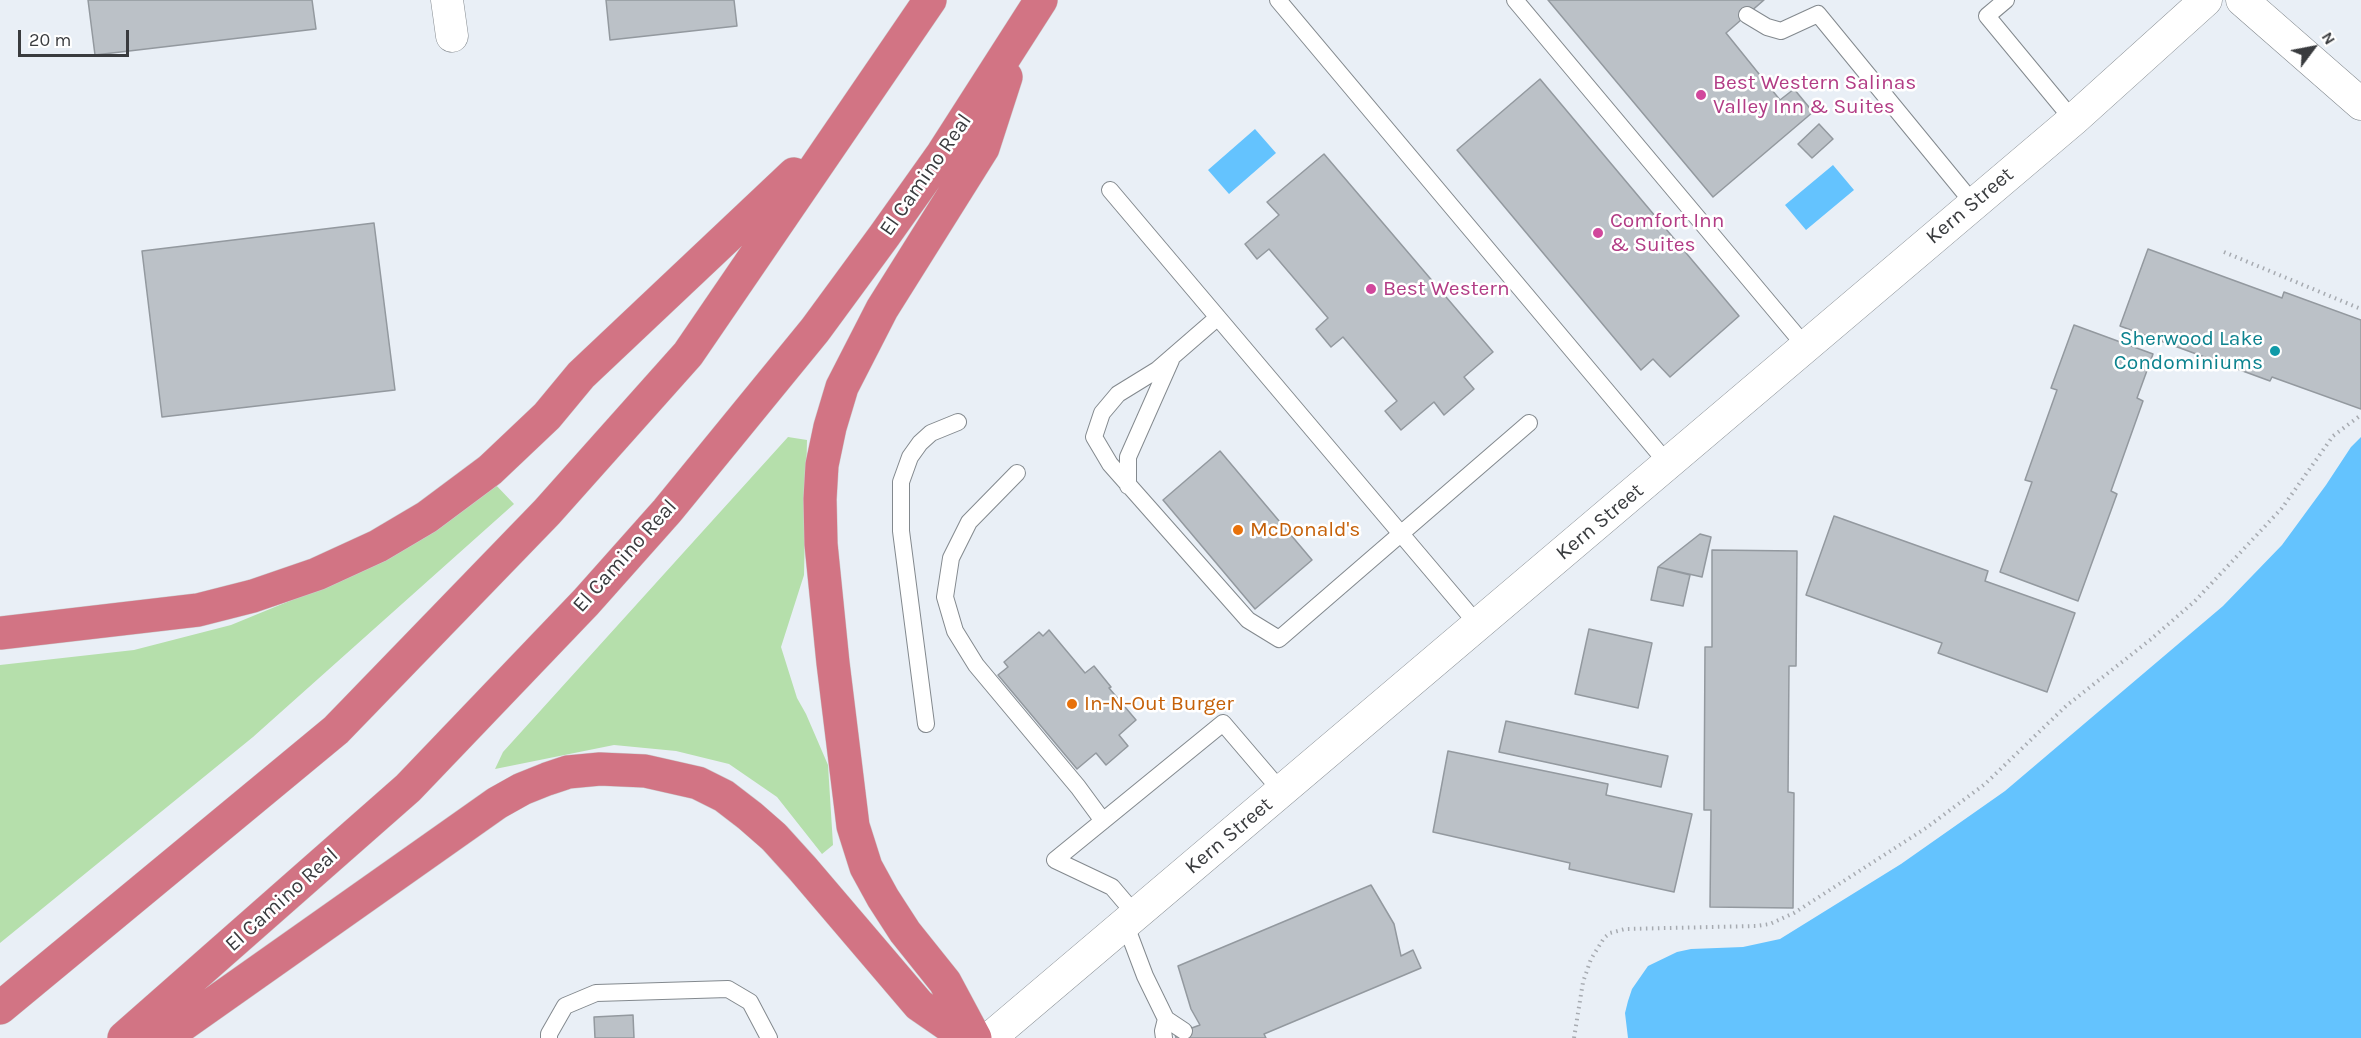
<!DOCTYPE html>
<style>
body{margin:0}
#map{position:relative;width:2361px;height:1038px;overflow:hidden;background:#e9eff6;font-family:Karla,sans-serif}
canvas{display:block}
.north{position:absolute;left:2283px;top:18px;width:60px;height:60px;-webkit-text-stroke:4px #fff;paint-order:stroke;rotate:58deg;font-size:16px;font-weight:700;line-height:24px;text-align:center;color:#393b3e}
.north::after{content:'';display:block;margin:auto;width:21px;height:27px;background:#393b3e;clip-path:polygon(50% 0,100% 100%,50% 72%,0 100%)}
.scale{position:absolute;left:18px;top:30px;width:111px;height:27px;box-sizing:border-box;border:3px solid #393b3e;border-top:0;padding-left:8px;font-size:18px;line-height:21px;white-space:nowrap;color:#393b3e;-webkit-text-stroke:4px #fff;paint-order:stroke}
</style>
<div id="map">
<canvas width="2361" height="1038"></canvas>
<div class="north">N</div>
<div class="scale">20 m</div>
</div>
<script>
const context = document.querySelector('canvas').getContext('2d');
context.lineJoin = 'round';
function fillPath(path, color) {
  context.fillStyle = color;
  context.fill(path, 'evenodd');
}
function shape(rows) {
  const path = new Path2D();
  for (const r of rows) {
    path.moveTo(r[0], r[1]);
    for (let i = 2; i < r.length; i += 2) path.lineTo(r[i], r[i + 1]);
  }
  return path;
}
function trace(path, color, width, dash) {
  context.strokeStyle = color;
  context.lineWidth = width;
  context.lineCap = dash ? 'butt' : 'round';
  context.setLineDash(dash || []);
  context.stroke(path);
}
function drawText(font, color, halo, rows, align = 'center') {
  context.font = font + ' Karla,sans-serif';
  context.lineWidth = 5;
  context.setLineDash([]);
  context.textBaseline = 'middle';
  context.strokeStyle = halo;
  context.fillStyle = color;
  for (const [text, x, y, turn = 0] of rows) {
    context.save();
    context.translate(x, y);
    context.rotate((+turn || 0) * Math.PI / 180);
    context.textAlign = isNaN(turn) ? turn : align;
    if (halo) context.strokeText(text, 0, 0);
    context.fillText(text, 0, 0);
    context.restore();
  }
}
const green = shape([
 [788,437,807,440,804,575,781,647,797,698,806,714,828,765,833,845,822,854,777,797,729,764,676,751,614,745,495,769,503,752],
 [494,483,514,504,253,737,0,943,0,665,134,650,231,625,365,570]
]);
const water = shape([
 [1255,129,1276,153,1229,194,1208,170],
 [1833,165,1854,190,1806,230,1785,205],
 [2361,437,2361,1038,1628,1038,1625,1013,1628,1001,1632,989,1648,966,1677,952,1691,949,1743,947,1780,939,1901,864,2005,791,2223,606,2282,545,2326,485,2351,447]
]);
const building = shape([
 [88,0,312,0,316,29,95,55,88,0],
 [606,0,734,0,737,26,610,40,606,0],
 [1548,0,1764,0,1726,33,1780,100,1794,89,1813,112,1713,197,1548,0],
 [1540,79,1739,316,1670,377,1653,359,1641,370,1457,150,1540,79],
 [1819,124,1833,139,1812,158,1798,144,1819,124],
 [1324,154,1493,352,1464,377,1474,389,1444,415,1434,402,1401,430,1385,411,1397,401,1343,337,1331,347,1316,329,1328,318,1269,249,1257,259,1245,244,1279,215,1267,202,1324,154],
 [374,223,395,390,162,417,142,251,374,223],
 [2148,249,2282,298,2284,292,2361,320,2361,409,2272,377,2270,381,2120,326,2148,249],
 [2074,325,2153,354,2137,398,2143,401,2111,491,2117,494,2078,601,2000,572,2032,482,2025,480,2057,390,2051,388,2074,325],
 [1220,451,1312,560,1255,609,1163,500,1220,451],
 [1834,516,1988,571,1985,581,2075,613,2047,692,1938,653,1942,643,1806,595,1834,516],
 [1700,534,1711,537,1702,577,1658,567,1700,534],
 [1712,550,1797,551,1796,666,1789,666,1788,792,1794,793,1793,908,1710,907,1711,810,1704,810,1705,647,1712,647,1712,550],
 [1658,567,1690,575,1683,606,1651,600,1658,567],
 [1589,629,1652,643,1638,708,1575,694,1589,629],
 [1049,630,1085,673,1094,666,1111,687,1109,688,1136,720,1119,735,1128,746,1106,765,1096,753,1077,769,998,675,1008,667,1004,662,1039,632,1043,636,1049,630],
 [1506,721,1668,756,1661,787,1499,752,1506,721],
 [1448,751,1608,784,1606,795,1692,814,1674,892,1569,869,1570,863,1433,832,1448,751],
 [1371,885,1394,924,1401,956,1413,950,1421,968,1264,1034,1266,1038,1176,1038,1175,1034,1200,1025,1191,1009,1178,966,1371,885],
 [633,1015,634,1038,595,1038,594,1017,633,1015]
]);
const path = shape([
 [2224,252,2361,309],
 [1574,1038,1583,982,1591,959,1604,938,1610,933,1625,929,1756,926,1770,924,1794,913,1926,828,1985,784,2066,706,2150,640,2195,601,2282,508,2333,436,2361,415]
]);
const lane = shape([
 [1278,0,1668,464],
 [1515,0,1806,347],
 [2006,0,1987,16,2073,120],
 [1747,15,1767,27,1781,31,1818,14,1973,203],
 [1110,190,1479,626],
 [1217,318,1157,370,1118,394,1102,413,1094,437,1110,464,1248,620,1279,639,1529,423],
 [1017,473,969,522,951,558,945,597,955,631,976,665,1078,787,1103,821],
 [1128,486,1128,457,1171,360],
 [926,724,901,531,901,482,910,457,920,443,931,433,958,422],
 [1135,914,1112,887,1055,860,1223,723,1282,792],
 [1125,923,1145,976,1166,1019,1163,1031,1164,1038],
 [1166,1019,1184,1031],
 [549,1038,549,1034,565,1006,596,993,728,989,750,1002,769,1038]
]);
const street = shape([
 [447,0,452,36],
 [2242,0,2361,104],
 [990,1038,2073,120,2206,0]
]);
const highway = shape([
 [0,633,198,610,253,596,317,574,378,546,427,517,490,470,547,416,581,375,794,174],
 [0,1008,336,730,547,512,688,354,930,0],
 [124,1038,408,788,586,602,667,511,815,330,884,236,943,153,1041,0],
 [164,1038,497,803,522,789,547,779,568,772,600,769,645,771,698,783,724,796,750,816,774,837,803,869,919,1005,967,1038],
 [975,1038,945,982,905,932,883,898,866,867,853,826,833,663,821,544,820,499,822,465,830,427,842,387,882,309,983,148,1006,77]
]);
const markers = [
 [1701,95,6,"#d1479c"],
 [1598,233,6,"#d1479c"],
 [1371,289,6,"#d1479c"],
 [2275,351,6,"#0f9aa8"],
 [1238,530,6,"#e8710a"],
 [1072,704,6,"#e8710a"]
];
const hotelNames = [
 ["Best Western Salinas",1713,83],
 ["Valley Inn & Suites",1713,107],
 ["Comfort Inn",1610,221],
 ["& Suites",1610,245],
 ["Best Western",1383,289]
];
const streetNames = [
 ["El Camino Real",926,175,-55],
 ["Kern Street",1970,206,-40],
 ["Kern Street",1600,522,-40],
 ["El Camino Real",625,556,-48],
 ["Kern Street",1229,836,-40],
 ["El Camino Real",282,900,-42]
];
const cultureNames = [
 ["Sherwood Lake",2263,339],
 ["Condominiums",2263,363]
];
const foodNames = [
 ["McDonald's",1250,530],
 ["In-N-Out Burger",1084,704]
];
fillPath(green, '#b5dfab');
fillPath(water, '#64c3fe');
fillPath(building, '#bbc1c7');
trace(building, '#93999f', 1.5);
trace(lane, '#83898e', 18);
trace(street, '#83898e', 33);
trace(highway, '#cccccd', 34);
trace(path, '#a7abb1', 4, [1.5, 4.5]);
trace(lane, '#fff', 16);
trace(street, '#fff', 32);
trace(highway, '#d27484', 33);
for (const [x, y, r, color] of markers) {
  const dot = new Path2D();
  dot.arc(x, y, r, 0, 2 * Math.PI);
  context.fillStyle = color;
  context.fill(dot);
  trace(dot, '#fff', 2);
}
drawText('21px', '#b23c85', '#fff', hotelNames, 'left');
drawText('21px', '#393b3e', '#fff', streetNames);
drawText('21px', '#0d838f', '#fff', cultureNames, 'right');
drawText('21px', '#c56008', '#fff', foodNames, 'left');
</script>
